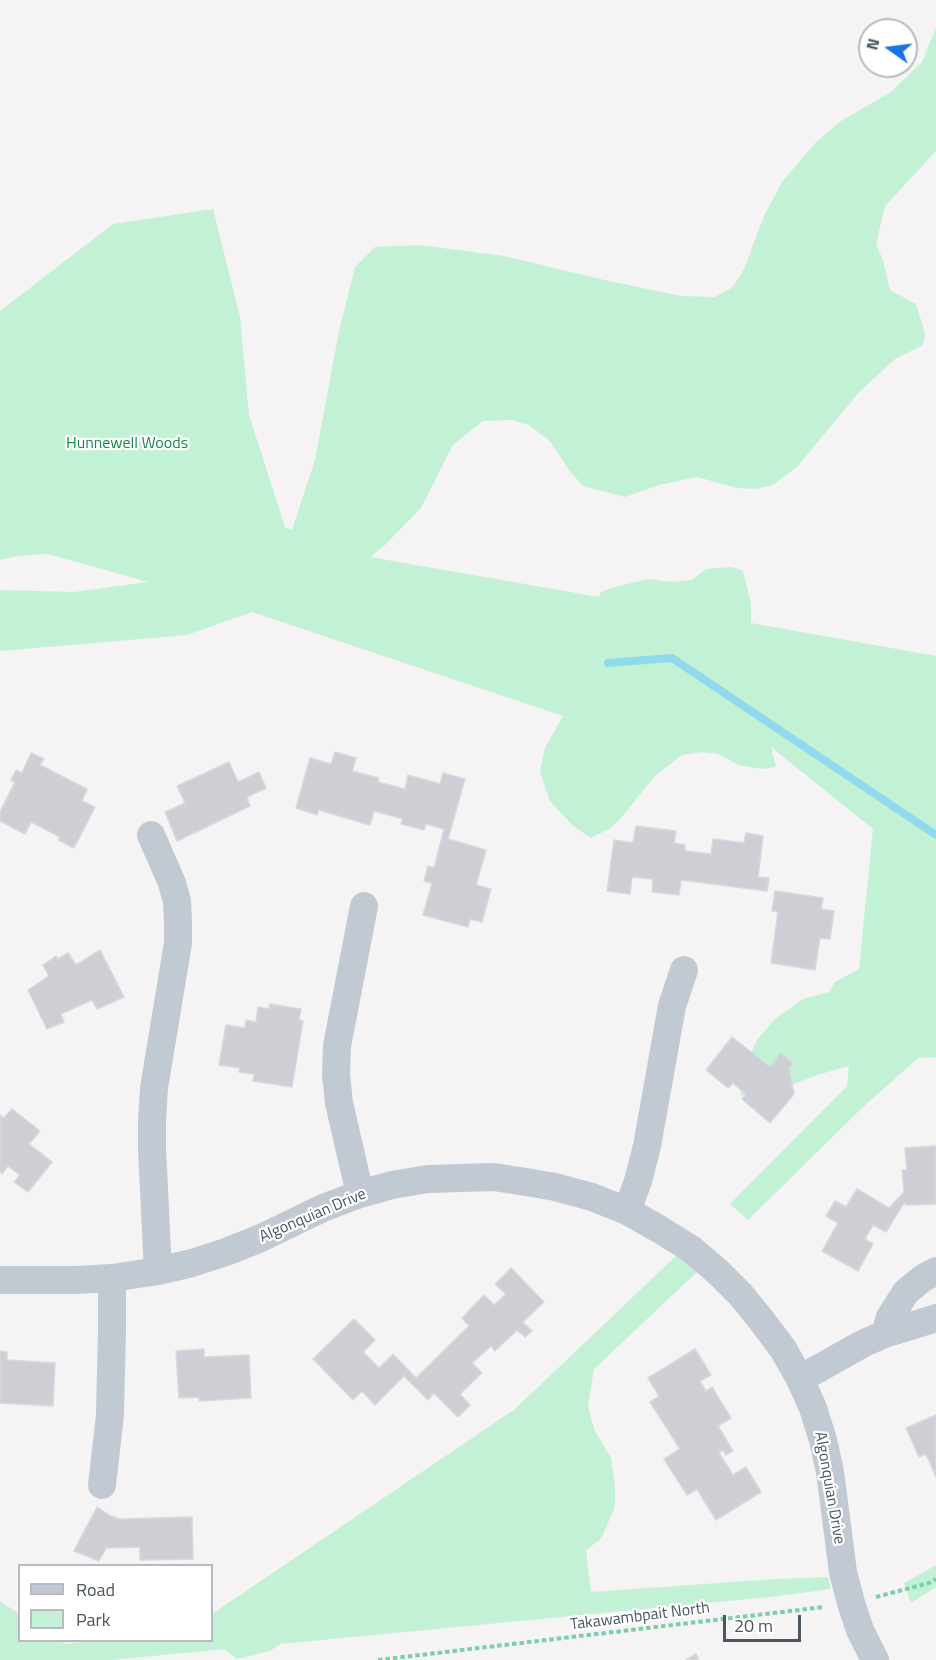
<!DOCTYPE html>
<style>
body{margin:0}
#map{position:relative;width:936px;height:1660px;overflow:hidden;background:#f5f3f3;font-family:"Titillium Web",sans-serif}
canvas{display:block}
.legend{position:absolute;left:18px;top:1564px;width:195px;height:78px;box-sizing:border-box;background:#fff;border:2px solid #b7bbc0;margin:0;padding:8px 10px;list-style:none;font-size:18px;color:#4a5661}
.legend li{display:flex;align-items:center;gap:12px;height:30px}
.legend b{width:30px;border:2px solid #b7bbc0}
.north{position:absolute;left:858px;top:18px;width:60px;height:60px;box-sizing:border-box;background:#fff;border:2px solid #b7bbc0;border-radius:50%;rotate:284deg;font-size:16px;font-weight:700;line-height:24px;text-align:center;color:#4a5661}
.north::after{content:'';display:block;margin:auto;width:21px;height:27px;background:#1a73e8;clip-path:polygon(50% 0,100% 100%,50% 72%,0 100%)}
.scale{position:absolute;left:723px;top:1615px;width:78px;height:27px;box-sizing:border-box;border:3px solid #4a5661;border-top:0;padding-left:8px;font-size:18px;line-height:21px;white-space:nowrap;color:#4a5661;-webkit-text-stroke:4px #fff;paint-order:stroke}
</style>
<div id="map">
<canvas width="936" height="1660"></canvas>
<ul class="legend">
<li><b style="height:8px;background:#c1cad2"></b>Road</li>
<li><b style="height:16px;background:#c3f1d5"></b>Park</li>
</ul>
<div class="north">N</div>
<div class="scale">20 m</div>
</div>
<script>
const context = document.querySelector('canvas').getContext('2d');
context.lineJoin = 'round';
function fillPath(path, color) {
  context.fillStyle = color;
  context.fill(path, 'evenodd');
}
function shape(rows) {
  const path = new Path2D();
  for (const r of rows) {
    path.moveTo(r[0], r[1]);
    for (let i = 2; i < r.length; i += 2) path.lineTo(r[i], r[i + 1]);
  }
  return path;
}
function trace(path, color, width, dash) {
  context.strokeStyle = color;
  context.lineWidth = width;
  context.lineCap = dash ? 'butt' : 'round';
  context.setLineDash(dash || []);
  context.stroke(path);
}
function drawText(font, color, halo, rows, align = 'center') {
  context.font = font + ' "Titillium Web",sans-serif';
  context.lineWidth = 4.5;
  context.setLineDash([]);
  context.textBaseline = 'middle';
  context.strokeStyle = halo;
  context.fillStyle = color;
  for (const [text, x, y, turn = 0] of rows) {
    context.save();
    context.translate(x, y);
    context.rotate((+turn || 0) * Math.PI / 180);
    context.textAlign = isNaN(turn) ? turn : align;
    if (halo) context.strokeText(text, 0, 0);
    context.fillText(text, 0, 0);
    context.restore();
  }
}
const green = shape([
 [936,28,936,151,885,206,876,244,883,260,890,290,916,304,925,333,923,345,895,359,859,392,797,467,773,485,756,489,737,488,697,477,659,485,625,497,583,486,569,470,550,441,529,425,511,420,483,421,453,445,421,508,385,545,370,557,599,597,601,592,614,587,649,579,672,582,692,580,706,569,732,567,743,571,751,604,751,623,936,656,936,1057,918,1058,862,1108,748,1220,730,1204,847,1086,849,1066,817,1075,783,1088,762,1102,741,1095,738,1080,757,1040,775,1019,803,999,829,992,835,982,859,969,873,829,771,747,776,767,762,769,738,765,719,754,702,752,682,755,654,777,621,818,609,829,591,838,573,826,550,801,540,772,545,748,563,716,252,612,187,635,0,651,0,590,74,592,148,582,48,554,18,556,0,560,0,311,113,224,213,209,240,317,249,415,285,527,292,530,315,460,339,331,355,267,375,247,419,245,504,256,604,280,681,296,715,297,733,287,744,269,764,216,782,182,816,142,841,121,891,92,922,62],
 [677,1255,698,1271,594,1369,588,1406,594,1429,611,1458,615,1485,615,1507,601,1539,586,1550,591,1592,775,1579,828,1577,831,1589,770,1597,280,1644,270,1651,237,1659,225,1650,226,1649,111,1660,0,1660,0,1601,19,1614,20,1640,60,1641,65,1644,102,1640,212,1640,212,1614,515,1409],
 [936,1565,936,1587,911,1603,904,1583]
]);
const stream = shape([
 [608,663,672,658,936,835]
]);
const building = shape([
 [335,752,356,758,352,771,379,778,378,782,405,789,408,775,440,784,443,773,465,779,448,839,486,850,476,885,491,889,482,922,470,919,468,927,423,915,432,883,424,881,428,866,434,868,444,829,426,824,424,830,401,824,403,819,374,811,370,825,319,810,317,815,296,808,310,758,331,764,335,752],
 [31,753,44,759,40,765,87,789,82,801,95,807,74,848,58,840,60,837,31,822,25,834,0,821,0,812,15,782,11,780,16,770,22,773,31,753],
 [229,762,238,782,259,772,266,788,247,797,250,806,177,841,165,812,185,803,177,786,229,762],
 [636,826,676,831,674,843,685,845,685,851,711,854,713,839,744,843,746,833,763,836,758,877,769,878,767,891,681,880,679,895,652,892,653,879,632,877,630,894,607,891,614,840,633,843,636,826],
 [775,891,823,898,821,909,834,911,830,939,820,938,815,970,771,963,778,912,772,911,775,891],
 [100,950,124,997,97,1009,92,1000,61,1014,64,1022,47,1029,28,990,49,976,43,965,56,956,58,959,68,953,76,965,100,950],
 [270,1004,301,1009,299,1020,303,1021,292,1087,253,1081,254,1074,239,1072,240,1068,219,1065,226,1025,245,1028,246,1020,256,1022,258,1007,269,1009,270,1004],
 [732,1037,770,1067,781,1053,793,1063,789,1068,794,1094,770,1123,742,1099,746,1094,733,1083,728,1088,706,1070,732,1037],
 [12,1109,40,1131,29,1144,52,1162,28,1192,14,1182,20,1175,8,1166,2,1174,0,1172,0,1115,4,1118,12,1109],
 [936,1146,936,1204,907,1205,904,1203,886,1232,873,1225,865,1239,873,1244,858,1271,822,1251,838,1223,826,1216,835,1201,846,1207,857,1189,889,1208,904,1192,902,1170,907,1170,905,1148,936,1146],
 [511,1268,544,1302,523,1322,532,1331,525,1337,517,1330,495,1351,491,1346,472,1363,482,1373,460,1394,470,1405,458,1417,434,1393,428,1400,404,1376,375,1405,362,1391,353,1400,313,1359,354,1319,375,1340,363,1352,379,1368,393,1354,416,1378,469,1326,462,1318,484,1295,494,1305,506,1294,495,1284,511,1268],
 [204,1349,204,1357,249,1355,251,1398,199,1401,199,1397,179,1398,176,1351,204,1349],
 [695,1349,711,1375,700,1381,706,1391,712,1387,731,1418,718,1426,733,1451,726,1455,723,1450,719,1453,733,1475,746,1467,761,1492,716,1520,697,1489,687,1495,664,1459,680,1449,650,1402,659,1396,648,1378,695,1349],
 [0,1351,7,1352,7,1360,55,1363,53,1406,0,1403,0,1351],
 [936,1415,936,1477,926,1454,919,1457,906,1428,936,1415],
 [97,1507,109,1515,120,1519,192,1517,193,1559,140,1560,140,1547,106,1548,99,1561,74,1551,97,1507],
 [696,1654,699,1660,686,1660,696,1654]
]);
const path = shape([
 [876,1597,929,1583,936,1579],
 [378,1660,824,1607]
]);
const minor = shape([
 [151,835,172,883,177,901,178,922,178,943,154,1088,152,1121,152,1149,158,1271],
 [360,1194,339,1103,336,1075,337,1046,364,906],
 [627,1211,638,1181,647,1146,672,1006,684,970],
 [0,1280,76,1280,112,1278,158,1271,192,1263,226,1252,261,1238,323,1208,360,1194,392,1185,428,1179,494,1177,526,1182,555,1187,592,1197,627,1211,659,1229,691,1249,718,1272,741,1295,762,1321,783,1349,800,1379,813,1408,823,1440,830,1472,843,1572,851,1603,860,1630,875,1660],
 [885,1334,890,1317,906,1292,923,1278,936,1271],
 [800,1379,864,1343,885,1334,936,1318],
 [102,1485,110,1415,112,1330,112,1278]
]);
const parkNames = [
 ["Hunnewell Woods",127,444]
];
const streetNames = [
 ["Algonquian Drive",313,1216,-23],
 ["Algonquian Drive",829,1488,80],
 ["Takawambpait North",640,1617,-7]
];
fillPath(green, '#c3f1d5');
trace(stream, '#90daee', 8);
fillPath(building, '#cdcfd5');
trace(building, '#d7d9de', 1.5);
trace(path, '#7ad0a6', 4, [4.5, 3]);
trace(minor, '#c1cad2', 28);
drawText('16px', '#17864f', '#fff', parkNames);
drawText('16px', '#4a5661', '#fff', streetNames);
</script>
